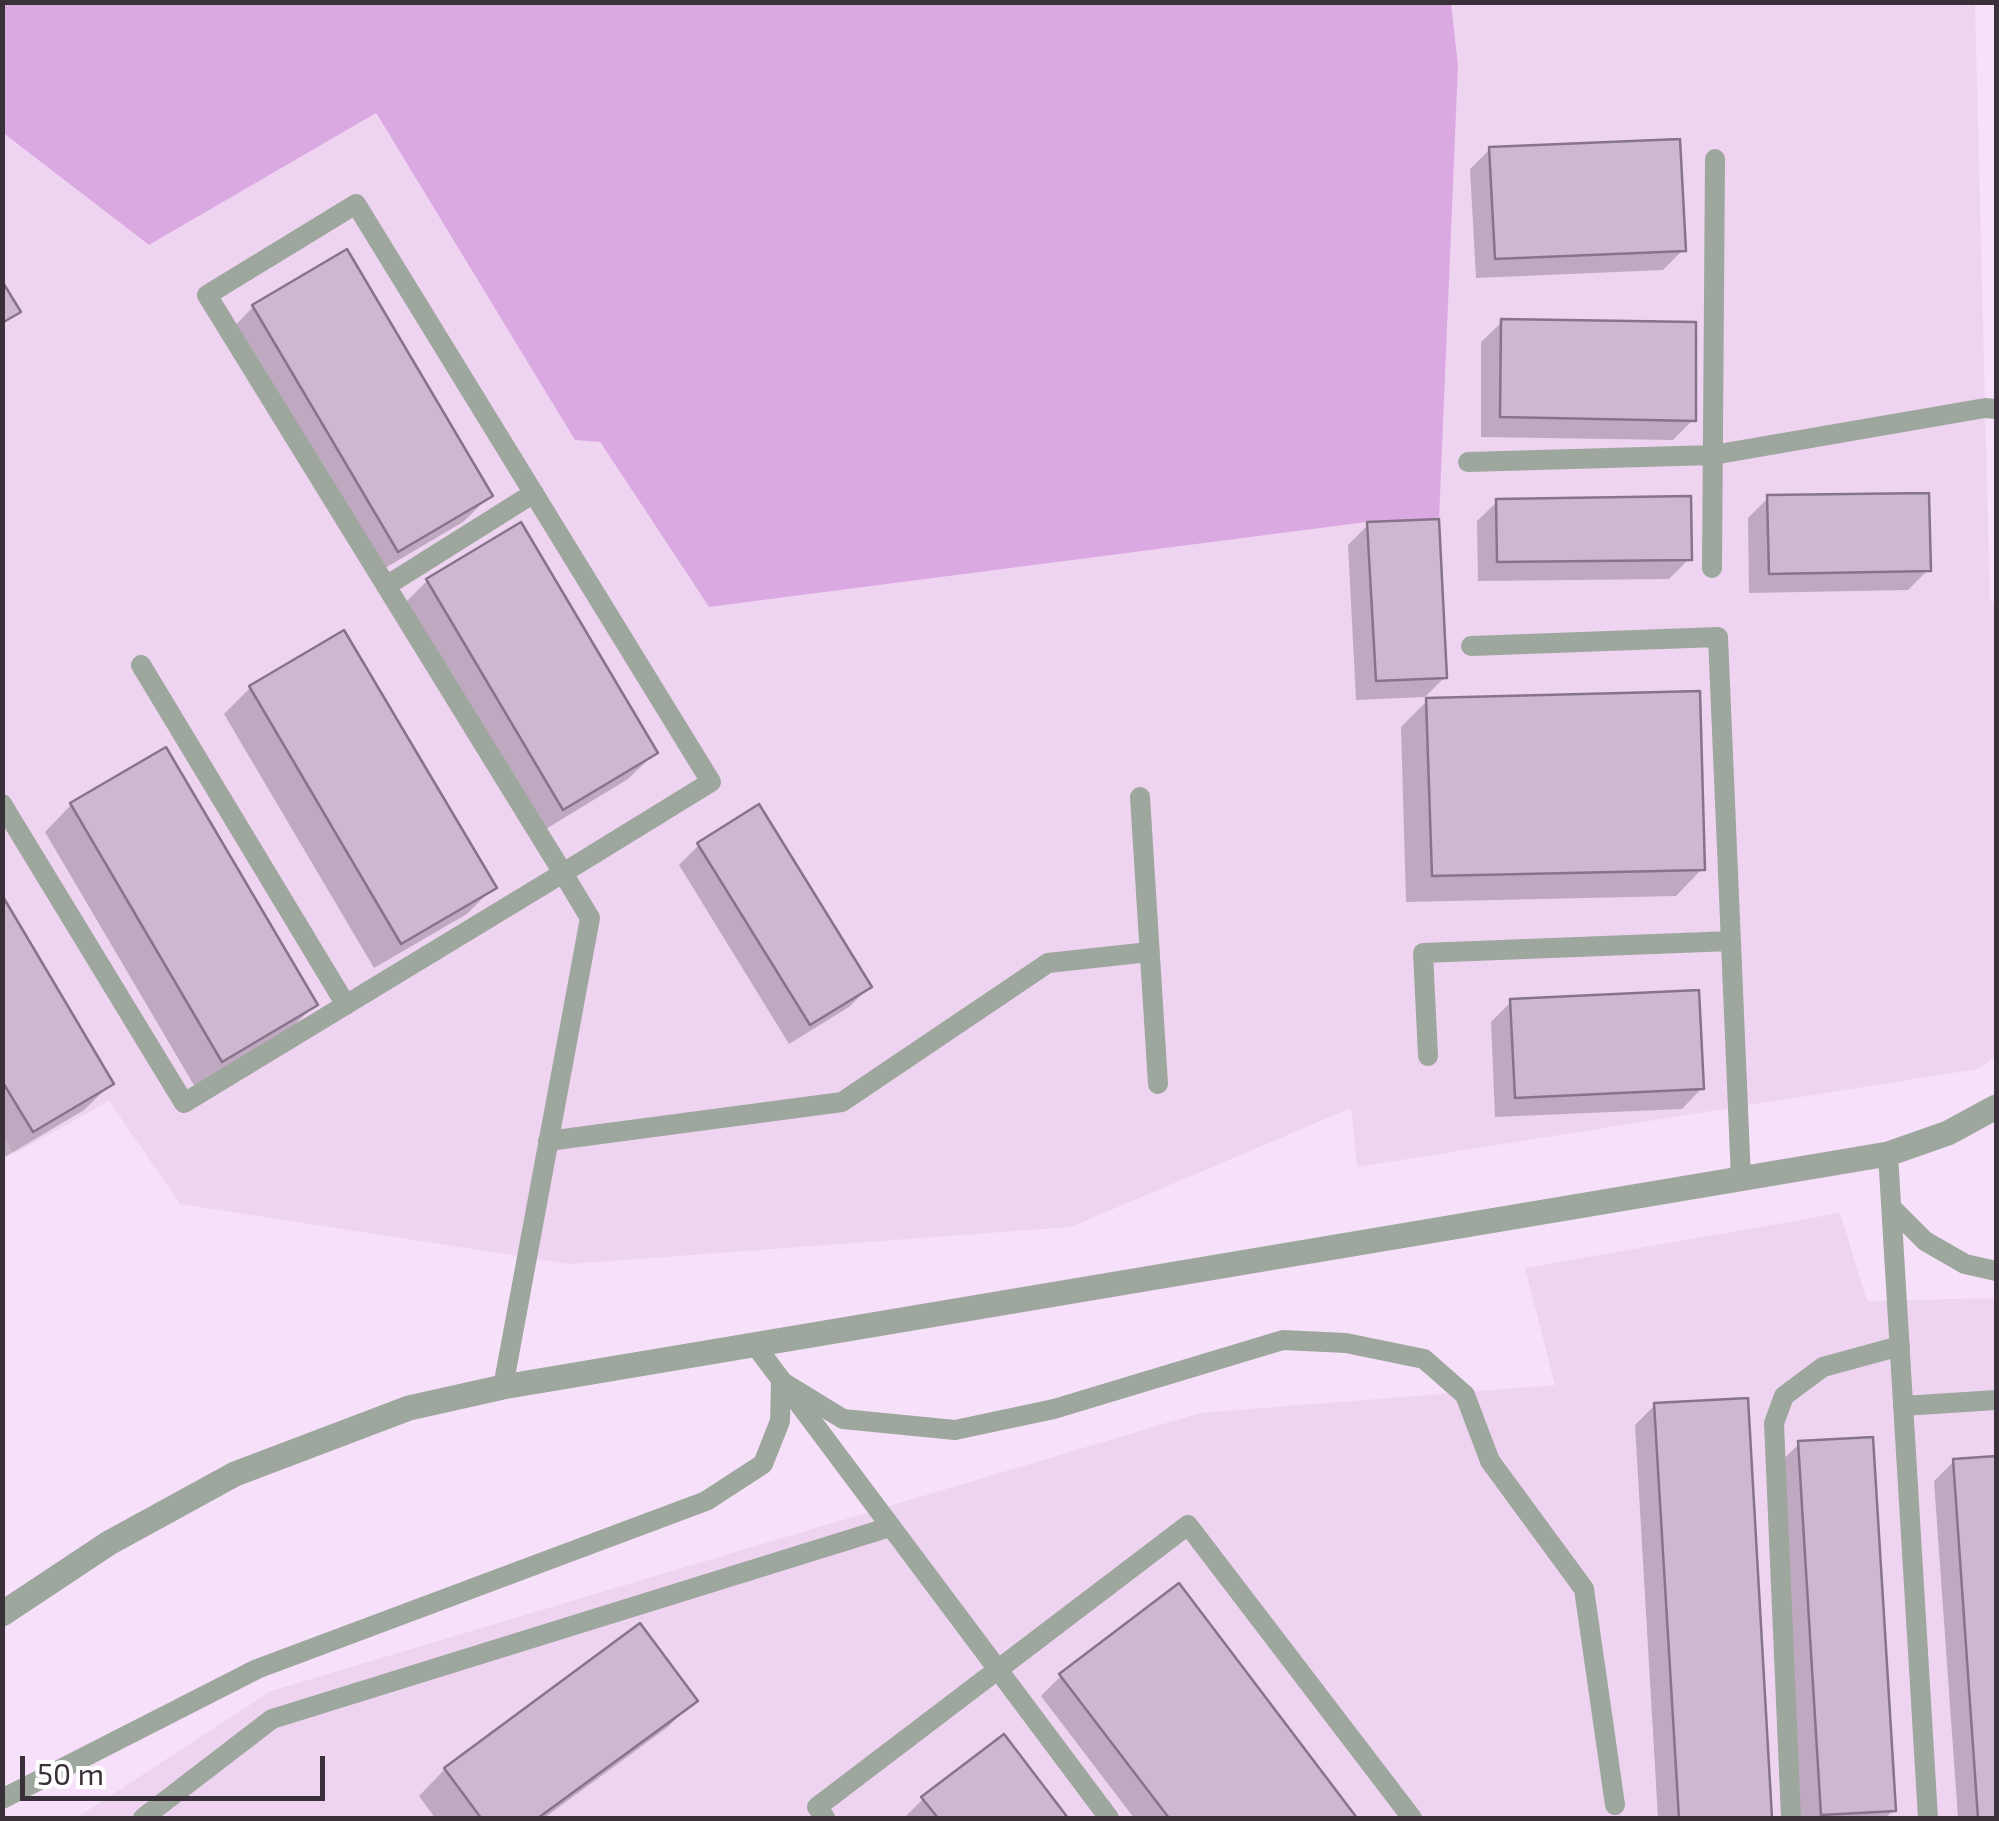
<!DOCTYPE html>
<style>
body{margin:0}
#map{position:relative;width:1999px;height:1821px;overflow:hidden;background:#f7e1fa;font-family:"Exo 2",sans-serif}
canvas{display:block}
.frame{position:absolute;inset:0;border:5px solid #39303a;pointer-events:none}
.scale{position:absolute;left:20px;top:1756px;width:305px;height:45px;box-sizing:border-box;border:5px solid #39303a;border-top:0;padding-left:12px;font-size:30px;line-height:35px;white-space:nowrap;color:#39303a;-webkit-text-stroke:8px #fff;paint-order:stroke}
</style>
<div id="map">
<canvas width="1999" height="1821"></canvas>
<div class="frame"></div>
<div class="scale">50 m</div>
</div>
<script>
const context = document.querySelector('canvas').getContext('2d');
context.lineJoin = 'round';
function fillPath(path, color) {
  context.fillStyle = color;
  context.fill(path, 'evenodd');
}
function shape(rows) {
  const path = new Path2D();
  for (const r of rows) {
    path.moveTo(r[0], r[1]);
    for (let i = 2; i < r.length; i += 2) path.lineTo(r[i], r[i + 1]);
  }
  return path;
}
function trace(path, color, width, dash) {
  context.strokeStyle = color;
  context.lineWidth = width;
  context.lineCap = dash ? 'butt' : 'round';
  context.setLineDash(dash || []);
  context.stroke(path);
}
const built = shape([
 [1451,3,1975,3,1990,601,1996,602,1996,1056,1978,1069,1357,1167,1351,1108,1071,1227,570,1264,180,1204,109,1101,14,1154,2,1134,2,133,149,245,375,113,575,439,599,442,709,607,1367,522,1438,519,1458,65],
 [1840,1213,1867,1301,1996,1298,1996,1818,76,1818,271,1691,1200,1413,1555,1385,1525,1268]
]);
const green = shape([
 [2,3,1451,3,1458,65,1439,519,1367,522,709,607,600,442,575,440,376,113,149,245,3,133]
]);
const shadow = shape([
 [1490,149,1683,250,1663,270,1476,278,1470,169],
 [346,253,490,496,463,522,370,577,227,334,253,307],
 [1502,322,1693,420,1673,440,1481,437,1481,342],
 [1768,498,1928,570,1908,590,1749,593,1748,518],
 [1498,501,1689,559,1669,579,1478,581,1477,521],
 [1368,525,1445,677,1425,697,1356,700,1348,545],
 [427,581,655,753,628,779,536,835,401,607],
 [250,688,493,888,467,914,374,968,224,714],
 [1428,700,1702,869,1676,896,1406,902,1401,727],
 [71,805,315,1005,288,1031,195,1087,45,832],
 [699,845,869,987,849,1007,789,1044,679,865],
 [2,900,111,1084,84,1110,5,1157,2,1152],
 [1511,1002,1702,1088,1682,1109,1495,1117,1491,1022],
 [1745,1400,1770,1818,1658,1818,1635,1425,1655,1405],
 [1799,1444,1894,1810,1885,1818,1794,1818,1772,1470],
 [1996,1458,1996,1818,1958,1818,1934,1481,1954,1461],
 [1178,1586,1354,1818,1134,1818,1041,1696,1061,1676],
 [694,1701,668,1727,544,1818,435,1818,419,1796,445,1769],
 [1003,1738,1065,1818,904,1818,923,1799]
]);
const building = shape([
 [1680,139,1686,251,1495,259,1489,147,1680,139],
 [347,249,493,496,398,552,252,305,347,249],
 [2,281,21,312,2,323,2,281],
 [1501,319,1696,322,1696,421,1500,417,1501,319],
 [1929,493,1931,571,1769,574,1767,495,1929,493],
 [1691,496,1692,560,1497,562,1496,499,1691,496],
 [1439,519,1447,678,1376,681,1367,522,1439,519],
 [521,522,658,753,563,810,426,579,521,522],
 [344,630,497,888,401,944,249,686,344,630],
 [1700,691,1705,870,1432,876,1426,698,1700,691],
 [166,747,318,1005,222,1062,70,803,166,747],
 [759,804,872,987,810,1025,697,843,759,804],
 [2,895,114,1084,33,1132,2,1081,2,895],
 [1699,990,1704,1089,1515,1098,1510,999,1699,990],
 [1748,1398,1772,1818,1679,1818,1654,1403,1748,1398],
 [1873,1437,1896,1811,1821,1815,1798,1441,1873,1437],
 [1996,1456,1996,1817,1978,1818,1953,1459,1996,1456],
 [1179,1583,1357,1818,1169,1818,1059,1674,1179,1583],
 [640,1623,698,1701,538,1818,481,1818,444,1768,640,1623],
 [1004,1734,1068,1818,938,1818,921,1797,1004,1734]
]);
const lane = shape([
 [1468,462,1713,455,1985,408,1996,409],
 [1712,568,1715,159],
 [386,586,534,493],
 [1471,646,1718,637,1741,1179],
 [141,665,346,1005],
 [1140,797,1158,1084],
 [2,804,184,1103,563,873,711,782,356,204,207,295,563,873,590,918,503,1387],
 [1428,1056,1423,953,1731,941],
 [548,1141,842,1102,1048,963,1149,952],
 [1888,1154,1928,1818],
 [1892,1208,1925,1241,1965,1264,1996,1271],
 [755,1345,1109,1818],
 [1903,1406,1996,1400],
 [2,1799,257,1669,706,1501,763,1464,780,1421,781,1381,843,1419,955,1430,1054,1409,1283,1340,1346,1343,1424,1359,1465,1395,1490,1461,1584,1589,1615,1805],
 [143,1818,272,1719,890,1527],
 [825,1818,817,1807,1188,1525,1412,1818],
 [1791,1818,1774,1423,1784,1396,1823,1367,1900,1346]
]);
const street = shape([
 [2,1614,109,1543,235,1474,409,1408,503,1387,1888,1154,1948,1133,1996,1107]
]);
fillPath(built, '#efd4f2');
fillPath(green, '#dba9e1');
fillPath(shadow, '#0003');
fillPath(building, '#cdb8cf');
trace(building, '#87748a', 2.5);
trace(lane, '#9ea79d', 20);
trace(street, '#9ea79d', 25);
</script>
